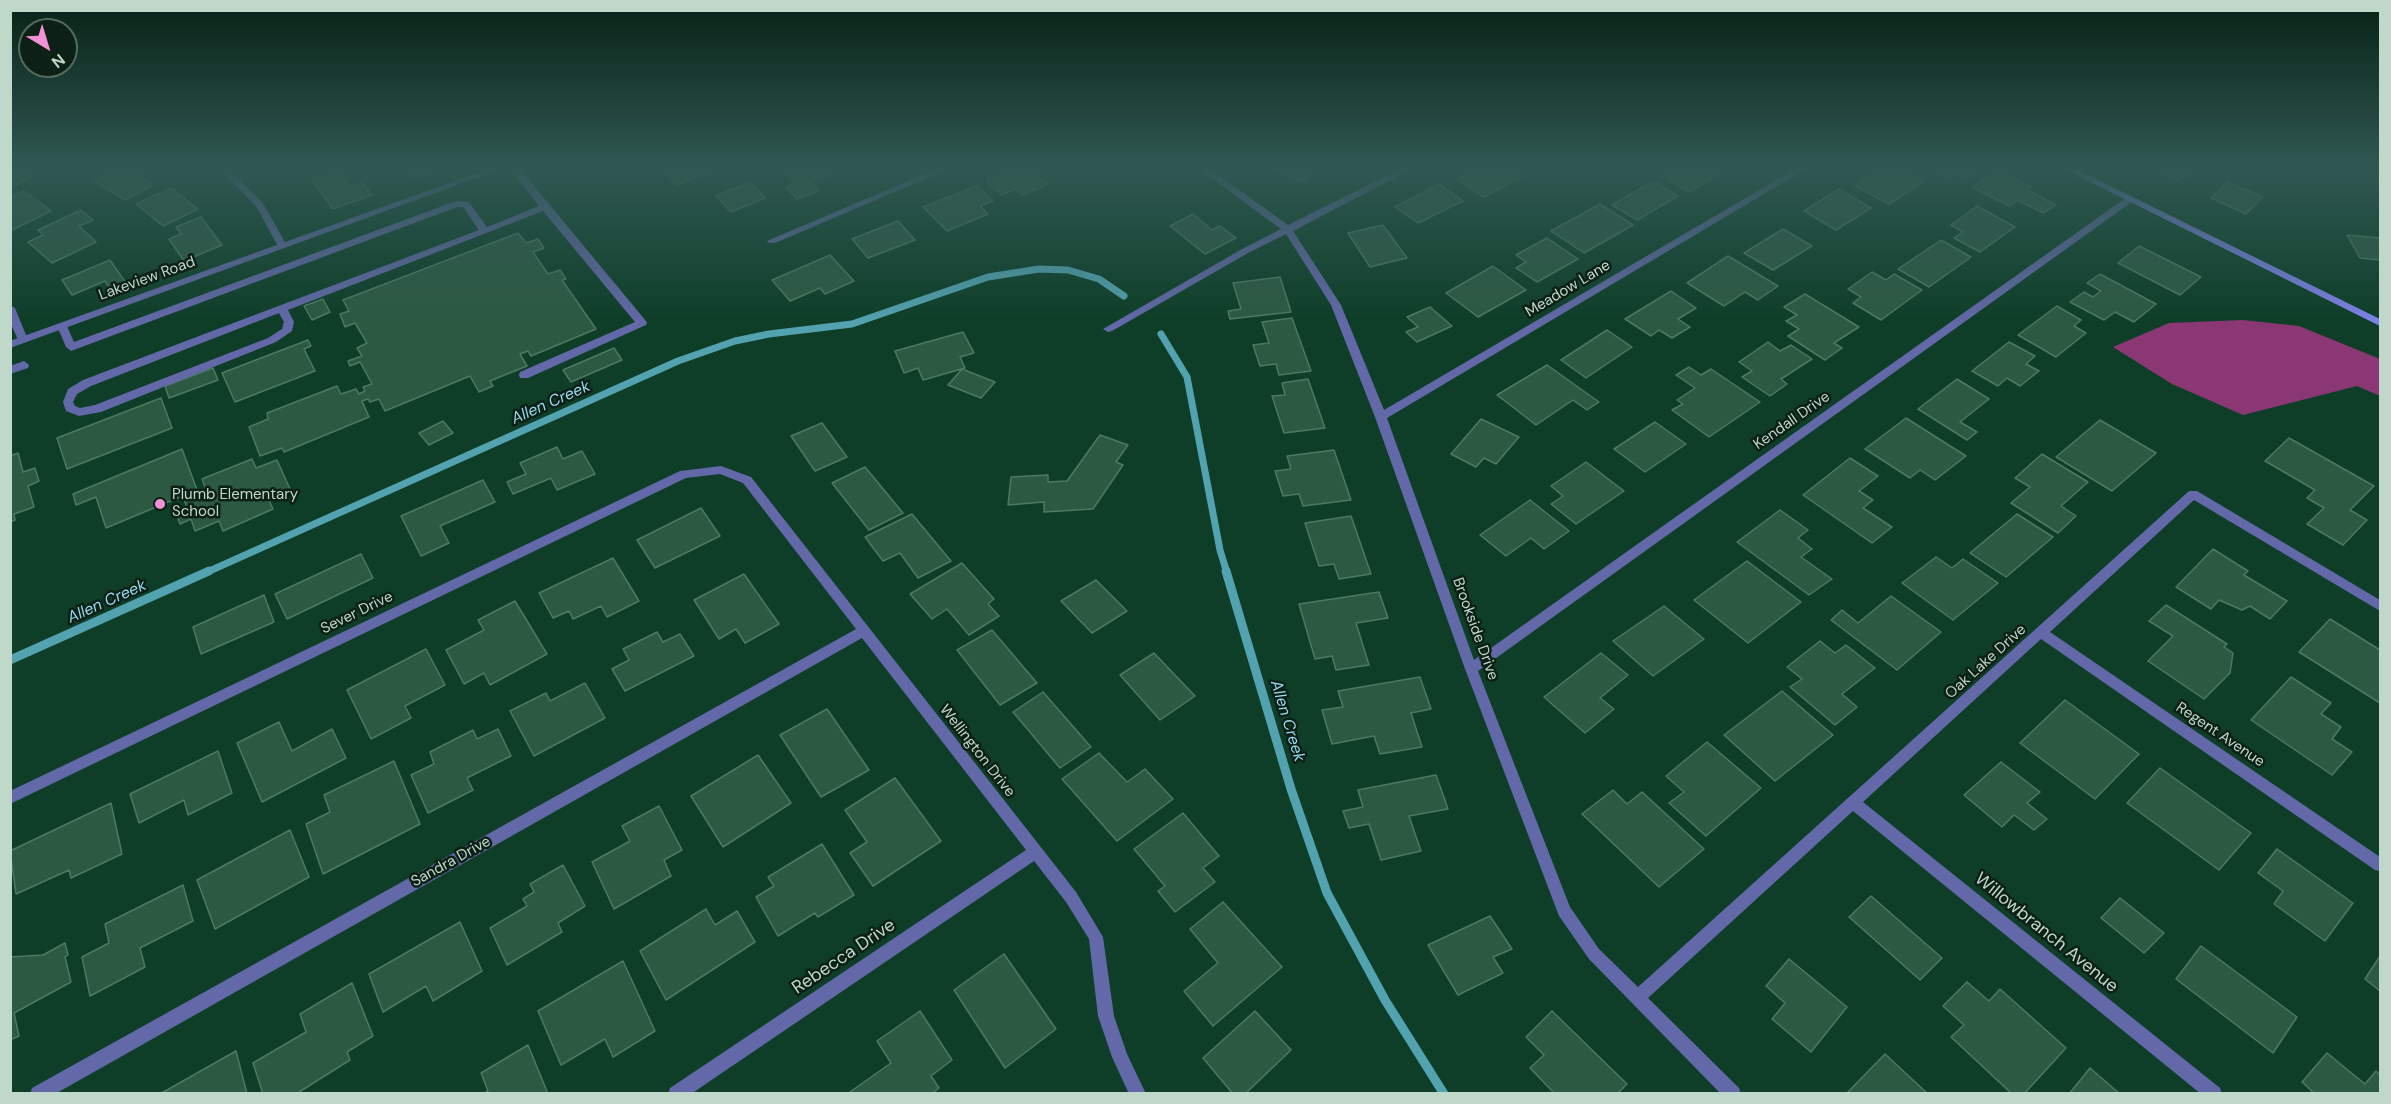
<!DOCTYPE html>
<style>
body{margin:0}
#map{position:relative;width:2391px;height:1104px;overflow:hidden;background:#0e3e28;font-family:"DM Sans",sans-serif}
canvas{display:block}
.frame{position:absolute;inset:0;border:12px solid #c0d8ca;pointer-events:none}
.north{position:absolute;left:18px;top:18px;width:60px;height:60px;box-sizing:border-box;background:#0d2016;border:2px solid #556a5e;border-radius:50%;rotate:142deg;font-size:16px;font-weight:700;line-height:24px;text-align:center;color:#c0d8ca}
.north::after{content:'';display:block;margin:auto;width:21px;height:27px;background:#f391d5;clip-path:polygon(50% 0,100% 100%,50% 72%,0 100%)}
</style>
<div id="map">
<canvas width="2391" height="1104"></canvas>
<div class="frame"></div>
<div class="north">N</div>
</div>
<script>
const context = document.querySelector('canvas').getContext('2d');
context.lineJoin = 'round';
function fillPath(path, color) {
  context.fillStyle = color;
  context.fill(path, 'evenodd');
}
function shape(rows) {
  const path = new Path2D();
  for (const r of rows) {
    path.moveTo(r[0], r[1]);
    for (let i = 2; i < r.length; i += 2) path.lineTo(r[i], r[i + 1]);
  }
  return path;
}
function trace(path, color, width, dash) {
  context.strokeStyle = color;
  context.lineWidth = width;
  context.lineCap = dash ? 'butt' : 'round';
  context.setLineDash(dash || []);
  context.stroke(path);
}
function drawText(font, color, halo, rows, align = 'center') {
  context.font = font + ' "DM Sans",sans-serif';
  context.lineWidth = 5;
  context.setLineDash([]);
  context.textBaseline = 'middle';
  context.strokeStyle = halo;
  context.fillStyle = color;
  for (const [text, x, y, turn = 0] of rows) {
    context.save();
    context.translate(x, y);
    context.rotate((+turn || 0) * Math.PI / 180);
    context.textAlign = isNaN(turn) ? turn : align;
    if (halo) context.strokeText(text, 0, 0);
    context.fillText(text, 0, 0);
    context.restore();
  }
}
const green = shape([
 [2243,320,2299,326,2380,359,2380,396,2357,386,2243,415,2172,384,2113,347,2169,323]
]);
const streamFar1 = shape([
 [1161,334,1187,377,1220,550,1227,573],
 [205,573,678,361,735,341,769,334,852,324,988,277,1039,269,1068,270,1099,279,1124,296]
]);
const stream = shape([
 [1226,571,1291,789,1327,893,1385,1000,1444,1094],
 [10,660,209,571]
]);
const building = shape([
 [10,169,24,169,35,174,10,188,10,169],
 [118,169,151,169,138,176,153,185,125,200,94,181,118,169],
 [409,169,437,169,414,177,409,169],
 [663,169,713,169,714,170,677,185,663,169],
 [796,169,835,169,837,171,810,182,819,191,797,199,786,187,796,183,786,173,796,169],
 [1014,169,1030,169,1048,184,1022,195,1015,189,1002,195,986,181,1014,169],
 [1272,169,1316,169,1302,182,1272,169],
 [1476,169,1515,169,1525,175,1484,197,1457,179,1476,169],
 [1675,169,1710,169,1719,174,1689,192,1662,176,1675,169],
 [1882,169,1899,169,1923,182,1889,204,1855,186,1882,169],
 [1931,169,1981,169,1966,179,1955,173,1948,178,1931,169],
 [2153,169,2183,169,2189,172,2179,181,2153,169],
 [338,170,350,187,362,183,372,195,333,209,312,180,338,170],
 [1999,170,2031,187,2027,190,2056,205,2043,213,2018,200,2009,206,1972,187,1999,170],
 [1653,181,1678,196,1637,220,1612,205,1653,181],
 [750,182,765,198,731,212,716,196,750,182],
 [2228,182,2263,197,2246,214,2211,198,2228,182],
 [1439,184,1463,201,1418,223,1395,207,1439,184],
 [977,186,993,201,980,206,988,214,947,231,923,207,977,186],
 [171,188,198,209,163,226,136,204,171,188],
 [1839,189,1871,208,1836,230,1804,211,1839,189],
 [24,191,51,211,10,231,10,197,24,191],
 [1600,204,1633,225,1584,253,1551,231,1600,204],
 [1977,206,2015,227,1980,252,1954,238,1963,232,1951,225,1977,206],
 [81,210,93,220,79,226,96,242,52,263,28,242,43,235,38,230,81,210],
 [1193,214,1212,230,1220,226,1236,238,1205,254,1170,226,1193,214],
 [201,217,222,245,184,261,169,239,181,234,176,227,201,217],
 [898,221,915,240,868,258,852,239,898,221],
 [1383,225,1407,258,1370,267,1348,233,1383,225],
 [1783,229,1812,246,1773,270,1744,253,1783,229],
 [518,233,526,243,538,239,544,248,533,252,548,274,560,270,566,279,562,280,596,329,531,356,528,351,520,354,527,366,490,381,493,386,479,392,470,376,385,411,379,399,370,402,368,399,362,401,369,417,284,452,282,448,260,456,249,427,268,419,267,413,337,386,341,394,356,389,359,394,365,391,363,387,372,384,360,362,350,366,348,361,362,356,357,348,367,343,355,323,345,327,340,314,349,311,343,300,518,233],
 [2347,235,2380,238,2380,260,2360,258,2347,235],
 [1547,238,1578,259,1537,282,1516,268,1526,262,1516,255,1547,238],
 [1941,240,1971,257,1929,287,1898,269,1941,240],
 [2139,246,2201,277,2180,295,2118,263,2139,246],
 [830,255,854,281,825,294,820,288,790,301,772,280,830,255],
 [1728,256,1778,286,1758,300,1745,292,1724,306,1687,283,1728,256],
 [110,260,126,283,110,289,105,281,72,295,62,280,110,260],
 [1493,266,1526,290,1478,317,1446,293,1493,266],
 [1872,272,1886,280,1894,274,1922,290,1881,320,1853,303,1861,297,1848,289,1872,272],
 [2100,274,2156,304,2134,322,2115,312,2104,320,2070,302,2084,292,2093,297,2101,291,2087,283,2100,274],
 [1280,277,1291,312,1230,319,1228,311,1241,309,1233,283,1280,277],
 [1671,291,1696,308,1678,319,1690,327,1672,338,1659,330,1651,336,1625,319,1671,291],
 [1805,294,1859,327,1834,343,1842,348,1825,360,1788,336,1799,329,1786,321,1797,315,1784,307,1805,294],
 [323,299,330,312,312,320,304,306,323,299],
 [2057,306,2081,320,2074,326,2086,333,2056,357,2018,335,2057,306],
 [1430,307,1452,326,1417,342,1406,332,1418,327,1407,317,1430,307],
 [1292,318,1311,371,1279,375,1276,364,1260,366,1253,345,1269,343,1262,322,1292,318],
 [1607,330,1632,347,1586,378,1561,360,1607,330],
 [963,332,974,353,960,357,965,368,923,380,918,368,904,373,895,351,963,332],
 [308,340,311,346,304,349,315,371,235,402,222,373,308,340],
 [1768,342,1780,351,1791,345,1812,359,1781,379,1787,384,1770,396,1742,377,1752,371,1739,362,1768,342],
 [2009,342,2035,356,2026,364,2039,371,2020,386,2007,378,1998,386,1972,371,2009,342],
 [614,348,622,360,571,382,563,370,614,348],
 [1547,365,1599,402,1587,410,1573,400,1536,425,1497,395,1547,365],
 [1689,367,1701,375,1711,369,1760,402,1709,437,1672,410,1683,404,1677,400,1695,388,1676,375,1689,367],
 [213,368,218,380,169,398,165,386,213,368],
 [962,369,995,382,981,398,948,385,962,369],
 [1308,379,1325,428,1284,433,1272,396,1285,395,1282,383,1308,379],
 [1957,379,1989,399,1960,422,1977,432,1967,440,1918,409,1957,379],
 [161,398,172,428,67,469,57,438,161,398],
 [1906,418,1966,456,1935,480,1920,470,1910,478,1865,449,1906,418],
 [1481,419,1519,437,1496,464,1484,458,1476,467,1451,454,1481,419],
 [2100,420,2156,453,2112,491,2056,457,2100,420],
 [443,421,453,433,429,445,419,433,443,421],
 [1655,422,1686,444,1645,472,1614,449,1655,422],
 [822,423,847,457,815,471,791,436,822,423],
 [1100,435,1128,445,1116,462,1123,465,1093,509,1044,512,1044,502,1008,505,1011,477,1048,475,1048,482,1067,481,1100,435],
 [2289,438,2374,486,2350,510,2367,520,2343,545,2307,524,2324,508,2307,498,2315,490,2265,461,2289,438],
 [557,447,563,459,582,451,595,474,557,490,551,478,513,494,507,482,526,474,520,463,557,447],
 [182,449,197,490,106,528,96,497,76,505,73,494,182,449],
 [1334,450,1351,500,1303,506,1299,494,1283,496,1275,471,1291,469,1287,456,1334,450],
 [18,453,23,472,35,468,39,481,28,486,34,507,14,514,15,520,10,522,10,456,18,453],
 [2042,454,2088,482,2061,506,2076,516,2058,533,2011,503,2030,487,2015,478,2042,454],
 [1850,458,1878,476,1859,491,1873,500,1863,508,1892,527,1872,543,1803,495,1850,458],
 [252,459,256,468,277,460,290,489,268,498,273,509,223,531,219,521,195,531,191,519,180,524,176,513,187,508,184,499,206,490,202,479,252,459],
 [1586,462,1624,491,1576,524,1551,504,1563,496,1551,486,1586,462],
 [865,467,903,513,869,530,832,483,865,467],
 [483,480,495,502,440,526,449,543,421,556,401,516,483,480],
 [1530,500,1569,531,1544,549,1531,538,1506,556,1480,535,1530,500],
 [701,508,720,536,655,568,637,540,701,508],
 [1780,510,1808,530,1798,538,1812,549,1801,557,1832,579,1809,595,1737,542,1780,510],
 [912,514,951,561,918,578,900,553,883,561,865,537,912,514],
 [2017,514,2053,537,2006,577,1970,553,2017,514],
 [1351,516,1371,574,1339,579,1334,564,1319,566,1305,523,1351,516],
 [2213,549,2248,571,2244,575,2287,601,2270,619,2250,606,2242,610,2219,600,2211,609,2176,587,2213,549],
 [361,554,373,578,287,619,275,594,361,554],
 [1936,557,1952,568,1963,559,1998,583,1953,620,1902,583,1936,557],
 [613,558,639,601,607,617,601,606,573,619,569,611,553,618,539,593,613,558],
 [1747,561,1801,602,1748,643,1694,600,1747,561],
 [962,563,994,599,988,604,999,616,969,635,947,609,932,619,910,594,962,563],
 [744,574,779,624,745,643,736,629,719,639,694,600,744,574],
 [1096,580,1127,611,1092,633,1061,601,1096,580],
 [1379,592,1388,618,1356,623,1369,665,1336,670,1332,656,1315,659,1299,604,1379,592],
 [264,595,274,622,201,654,193,627,264,595],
 [1891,596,1941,632,1897,670,1831,620,1842,610,1858,623,1891,596],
 [515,601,547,654,490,685,484,673,464,684,446,650,484,630,478,620,515,601],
 [2166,605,2227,644,2224,647,2233,653,2230,673,2204,699,2148,661,2173,636,2149,621,2166,605],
 [1664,606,1704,639,1653,676,1613,641,1664,606],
 [2330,619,2380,650,2380,703,2299,652,2330,619],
 [992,630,1037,683,1000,705,957,650,992,630],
 [657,632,663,642,680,634,694,656,625,691,612,669,629,660,623,649,657,632],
 [1820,641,1835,653,1846,645,1875,668,1842,694,1857,707,1835,725,1790,687,1802,679,1787,667,1820,641],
 [426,649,445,685,405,706,411,718,371,739,347,690,426,649],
 [1154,653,1195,696,1160,720,1120,675,1154,653],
 [1601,653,1628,675,1600,698,1614,709,1585,733,1544,697,1601,653],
 [1420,677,1431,709,1411,713,1422,747,1380,754,1374,736,1332,744,1322,710,1343,707,1338,691,1420,677],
 [2291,677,2331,703,2321,714,2341,727,2332,739,2352,752,2332,775,2251,720,2291,677],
 [585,683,605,718,534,756,510,711,546,693,550,701,585,683],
 [1782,691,1833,735,1775,781,1724,735,1782,691],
 [1043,692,1091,747,1060,768,1013,712,1043,692],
 [2065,700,2139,754,2095,799,2020,743,2065,700],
 [827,709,869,770,821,797,780,735,827,709],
 [279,722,292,751,332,729,346,758,262,802,237,743,279,722],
 [498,729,511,756,467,778,473,790,428,813,411,775,434,764,430,752,473,730,477,739,498,729],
 [1707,742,1761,788,1706,836,1669,803,1684,792,1666,776,1707,742],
 [218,751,232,793,188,815,184,800,139,823,130,794,218,751],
 [1099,753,1127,782,1145,769,1173,799,1117,841,1062,779,1099,753],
 [758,755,791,803,723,847,691,796,758,755],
 [394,761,420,824,323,874,306,824,330,812,324,795,394,761],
 [2001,762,2040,792,2027,803,2047,819,2034,830,2014,815,2002,827,1964,795,2001,762],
 [2160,768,2251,833,2219,870,2127,803,2160,768],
 [1436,775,1448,809,1409,816,1421,851,1381,860,1369,824,1349,828,1343,811,1363,807,1358,790,1436,775],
 [895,778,941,841,873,886,850,853,867,842,845,810,895,778],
 [1613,790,1627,804,1642,792,1704,849,1659,887,1582,814,1613,790],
 [111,803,122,854,71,878,69,870,16,894,10,851,111,803],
 [659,806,682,850,664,860,671,876,614,909,592,862,630,841,622,826,659,806],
 [1183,813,1219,856,1203,868,1215,882,1175,912,1158,891,1165,886,1134,849,1183,813],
 [290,830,309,877,215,929,197,880,290,830],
 [822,844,854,895,818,917,815,913,778,936,756,897,774,886,768,877,822,844],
 [2277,849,2353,903,2325,941,2274,904,2283,891,2258,873,2277,849],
 [563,865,585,906,558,923,562,932,507,965,490,928,527,906,523,899,534,892,530,884,563,865],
 [183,885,193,921,140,948,145,967,90,996,82,957,109,943,105,924,183,885],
 [1871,896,1942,958,1920,980,1849,917,1871,896],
 [2120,898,2164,933,2144,953,2101,918,2120,898],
 [1223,902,1282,967,1213,1026,1184,991,1218,963,1190,929,1223,902],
 [706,909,715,925,737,911,755,942,666,1000,640,951,706,909],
 [1490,916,1512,949,1493,957,1503,973,1458,995,1428,945,1490,916],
 [460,922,482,971,433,1001,426,986,383,1012,369,974,460,922],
 [65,943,68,955,65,957,71,982,14,1013,19,1036,10,1040,10,957,43,955,65,943],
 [2201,946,2297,1017,2273,1053,2176,979,2201,946],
 [1004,954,1056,1029,1005,1068,954,990,1004,954],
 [2380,956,2380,991,2365,979,2380,956],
 [1789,959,1847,1007,1811,1052,1772,1019,1785,1003,1766,986,1789,959],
 [623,961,655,1031,613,1057,605,1039,561,1065,538,1011,623,961],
 [1967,982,1989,1001,2000,989,2066,1048,2024,1094,2012,1094,1951,1037,1964,1025,1943,1006,1967,982],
 [352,983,373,1036,347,1052,350,1060,296,1094,263,1094,253,1063,306,1032,300,1014,352,983],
 [920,1011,952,1060,931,1076,939,1088,932,1094,847,1094,891,1063,877,1041,920,1011],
 [1255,1011,1291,1050,1245,1094,1233,1094,1203,1058,1255,1011],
 [1552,1011,1627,1084,1617,1094,1555,1094,1530,1068,1544,1055,1526,1037,1552,1011],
 [528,1045,548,1094,483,1094,488,1091,481,1073,528,1045],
 [236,1051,247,1094,160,1094,236,1051],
 [2327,1053,2365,1084,2376,1071,2380,1075,2380,1094,2315,1094,2302,1082,2327,1053],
 [1885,1054,1928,1094,1846,1094,1885,1054],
 [2090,1068,2120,1094,2069,1094,2090,1068]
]);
const service = shape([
 [510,169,520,169,646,321,647,323,646,325,528,378,520,378,519,375,520,372,635,322,543,211,288,310,294,322,292,331,276,342,101,412,79,416,66,411,63,402,68,389,83,380,479,230,463,207,457,207,71,351,66,347,57,326,58,324,66,324,74,342,456,201,469,202,487,227,539,206,510,169],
 [279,313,284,322,282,329,268,338,95,405,80,408,75,406,73,402,77,394,91,386,279,313],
 [24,361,29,365,28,368,10,374,10,366,24,361]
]);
const minor = shape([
 [219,169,229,169,263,203,287,246,285,248,279,248,256,206,219,169],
 [936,169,949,169,775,243,769,243,767,241,936,169],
 [1199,169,1210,169,1288,225,1400,169,1412,169,1293,231,1341,305,1384,410,1795,169,1806,169,1387,418,1474,660,2127,197,2133,197,2133,201,1478,671,1570,907,1599,949,1638,987,2189,491,2197,491,2380,600,2380,611,2194,500,2050,632,2380,857,2380,871,2375,870,2041,639,1863,802,2220,1088,2222,1094,2201,1094,1853,811,1648,998,1739,1088,1741,1094,1721,1094,1589,959,1559,916,1465,669,1375,417,1331,305,1286,234,1248,253,1112,331,1108,332,1103,329,1242,249,1281,229,1199,169],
 [10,305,15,308,28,340,27,342,19,342,18,340,10,322,10,305],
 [721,466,751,477,1076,892,1103,937,1114,1016,1127,1054,1146,1094,1129,1094,1112,1057,1098,1016,1089,939,1066,902,1034,861,691,1094,668,1094,670,1088,1026,850,862,638,55,1094,30,1094,32,1088,856,629,743,483,720,474,686,478,10,804,10,791,680,471,721,466]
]);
const tertiary = shape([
 [488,169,501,169,10,348,10,341,488,169]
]);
const secondary = shape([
 [2064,169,2076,169,2380,319,2380,326,2064,169]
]);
const markers = [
 [160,504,6,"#f391d5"]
];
const streetNames = [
 ["Lakeview Road",147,279,-20],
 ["Meadow Lane",1568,289,-31],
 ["Kendall Drive",1792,421,-35],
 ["Sever Drive",357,613,-26],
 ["Brookside Drive",1475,629,70],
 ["Oak Lake Drive",1986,662,-42],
 ["Regent Avenue",2220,735,34],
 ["Wellington Drive",977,751,52],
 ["Sandra Drive",451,862,-29]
];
const poiNames = [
 ["Plumb Elementary",172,495],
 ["School",172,512]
];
const waterNames = [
 ["Allen Creek",551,403,-24],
 ["Allen Creek",107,602,-24],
 ["Allen Creek",1287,721,73]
];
const nearStreetnames = [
 ["Willowbranch Avenue",2046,933,39],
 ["Rebecca Drive",844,957,-34]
];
fillPath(green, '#8a3774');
trace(streamFar1, '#53a2b0', 7);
trace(stream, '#53a2b0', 9);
fillPath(building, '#2c5942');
trace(building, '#4c7a61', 1.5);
fillPath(service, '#6368a8');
fillPath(minor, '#6368a8');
fillPath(tertiary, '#6368a8');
fillPath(secondary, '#7d82e8');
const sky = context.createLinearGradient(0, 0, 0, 323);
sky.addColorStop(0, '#082216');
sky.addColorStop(0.52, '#305853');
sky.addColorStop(1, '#30585300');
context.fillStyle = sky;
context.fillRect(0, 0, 2391, 323);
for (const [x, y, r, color] of markers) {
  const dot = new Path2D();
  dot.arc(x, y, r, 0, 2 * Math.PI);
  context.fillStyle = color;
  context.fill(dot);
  trace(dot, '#0d2016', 2);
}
drawText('15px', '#c0d8ca', '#0d2016', streetNames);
drawText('15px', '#c0d8ca', '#0d2016', poiNames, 'left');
drawText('italic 16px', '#95dbf1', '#0d2016', waterNames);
drawText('18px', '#c0d8ca', '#0d2016', nearStreetnames);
</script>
